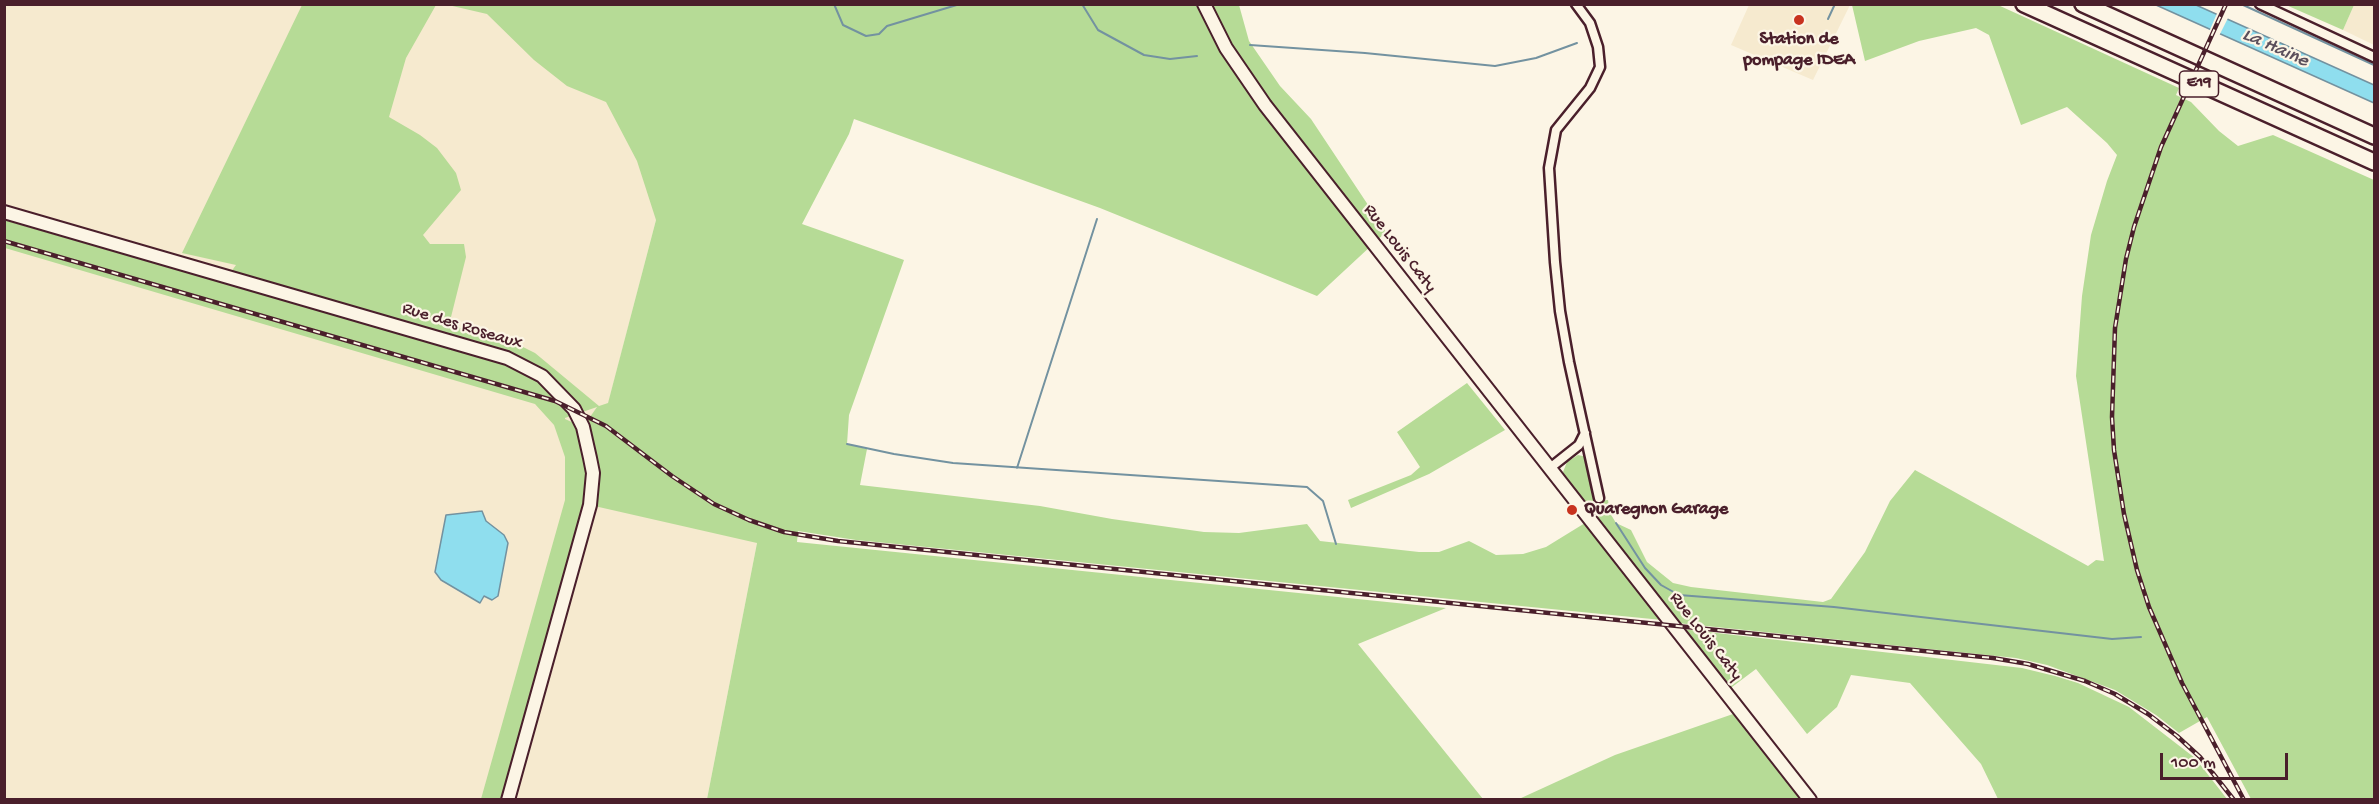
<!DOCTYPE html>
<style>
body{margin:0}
#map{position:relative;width:2379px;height:804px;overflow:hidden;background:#fcf5e5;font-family:"Gochi Hand",sans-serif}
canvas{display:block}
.frame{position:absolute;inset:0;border:6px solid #4a1f2b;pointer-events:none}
.scale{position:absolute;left:2160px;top:753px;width:128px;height:27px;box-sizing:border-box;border:3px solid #4a1f2b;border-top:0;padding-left:8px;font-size:18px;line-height:21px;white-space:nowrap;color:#4a1f2b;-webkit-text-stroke:4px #fcf5e5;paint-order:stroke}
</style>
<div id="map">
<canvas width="2379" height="804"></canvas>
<div class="frame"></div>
<div class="scale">100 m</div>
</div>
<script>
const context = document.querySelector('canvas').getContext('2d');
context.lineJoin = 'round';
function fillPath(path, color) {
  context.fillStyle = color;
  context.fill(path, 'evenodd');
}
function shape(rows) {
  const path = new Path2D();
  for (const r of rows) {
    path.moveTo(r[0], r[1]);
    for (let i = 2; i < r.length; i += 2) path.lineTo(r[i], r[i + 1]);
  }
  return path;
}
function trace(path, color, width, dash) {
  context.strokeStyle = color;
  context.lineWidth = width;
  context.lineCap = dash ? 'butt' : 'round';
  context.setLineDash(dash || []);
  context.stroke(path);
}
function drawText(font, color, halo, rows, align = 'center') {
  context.font = font + ' "Gochi Hand",sans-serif';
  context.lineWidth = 4.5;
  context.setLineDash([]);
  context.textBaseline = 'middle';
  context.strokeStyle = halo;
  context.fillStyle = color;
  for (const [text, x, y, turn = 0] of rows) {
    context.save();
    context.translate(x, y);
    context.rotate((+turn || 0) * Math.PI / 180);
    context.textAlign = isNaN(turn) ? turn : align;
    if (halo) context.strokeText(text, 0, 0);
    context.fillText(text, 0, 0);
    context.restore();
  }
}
const built = shape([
 [5,5,683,5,656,220,608,404,600,406,757,543,707,799,5,800],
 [1749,5,1749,4,1850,5,1813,80,1731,45],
 [2354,5,2374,5,2374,45,2343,30]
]);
const green = shape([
 [302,5,436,5,406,58,389,117,420,135,437,148,456,173,461,190,423,235,430,244,464,244,466,257,449,325,513,342,535,353,599,406,608,403,656,220,637,161,606,102,567,86,534,60,487,14,448,5,1239,5,1249,41,1280,86,1311,119,1386,232,1317,296,1100,208,854,119,849,134,802,224,904,260,849,415,847,444,867,449,860,485,1040,506,1112,519,1204,532,1239,533,1307,524,1320,541,1419,552,1439,552,1469,541,1496,555,1523,554,1546,547,1585,523,1662,620,856,540,798,531,797,542,1446,608,1358,644,1483,799,707,799,757,543,590,505,508,799,481,799,565,500,565,457,554,425,535,404,5,248,4,220,223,283,236,265,182,253],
 [597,407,583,427,565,419,565,418],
 [1852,5,1998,5,2179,88,2176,95,2191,102,2219,131,2238,146,2273,135,2374,180,2374,799,2251,799,2207,717,2179,733,2156,715,2115,690,2047,665,2016,658,1677,623,1565,478,1563,472,1567,462,1578,455,1587,457,1597,501,1608,500,1610,513,1616,523,1631,530,1647,562,1673,583,1691,587,1823,602,1831,599,1865,552,1890,501,1915,470,2088,566,2096,560,2104,561,2076,376,2082,296,2091,235,2107,181,2117,155,2107,143,2067,107,2021,125,1989,35,1976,28,1919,41,1865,61],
 [2286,5,2354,5,2343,30],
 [1467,383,1505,430,1429,474,1351,508,1348,500,1411,475,1420,467,1397,432],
 [1682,629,2022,668,2055,676,2078,683,2129,707,2195,758,2227,799,1998,799,1981,764,1910,683,1851,675,1837,707,1807,734,1756,669,1728,690],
 [1733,714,1802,799,1519,799,1615,755]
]);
const water = shape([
 [2156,5,2196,5,2374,85,2374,103,2156,5],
 [482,511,486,521,504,535,508,543,498,596,492,600,484,596,480,603,441,580,435,572,446,515,482,511]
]);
const pier = shape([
 [2218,11,2229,16,2219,36,2209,32]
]);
const stream = shape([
 [834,4,843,25,866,36,879,34,887,26,960,4],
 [1082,4,1098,30,1144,55,1170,59,1197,56],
 [2241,4,2374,65],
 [1828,19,1835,4],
 [1250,45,1365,53,1495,66,1536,58,1577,43],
 [847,444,894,454,953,463,1307,487,1323,501,1336,544],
 [1017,468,1097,219],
 [1616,523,1645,568,1661,585,1679,595,1834,607,2112,639,2141,637]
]);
const street = shape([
 [1576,4,1590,23,1598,47,1600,67,1590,88,1556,130,1549,168,1555,262,1560,311,1569,362,1599,498],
 [2260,4,2374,57],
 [1550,468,1579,445,1585,433]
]);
const secondary = shape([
 [1204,4,1226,48,1265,105,1810,800],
 [4,212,507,358,542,376,574,409,583,427,590,458,593,473,590,505,508,800]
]);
const highway = shape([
 [2024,4,2374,162],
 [2083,4,2374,136]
]);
const rail = shape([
 [2226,4,2161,147,2134,227,2126,259,2115,328,2112,417,2114,450,2124,514,2137,570,2149,607,2182,683,2244,800],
 [4,241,555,401,606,426,672,476,714,504,749,520,784,532,838,541,1993,658,2028,664,2085,681,2115,694,2148,714,2177,736,2200,757,2234,800]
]);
const markers = [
 [1799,20,6,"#c8321e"],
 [1572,510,6,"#c8321e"]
];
const shields = [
 [2199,84,39]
];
const shieldNames = [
 ["E19",2199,84]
];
const poiNames = [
 ["Station de",1799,40],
 ["pompage IDEA",1799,61],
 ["Quaregnon Garage",1584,510,"left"]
];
const streetNames = [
 ["Rue Louis Caty",1399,249,52],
 ["Rue des Roseaux",462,327,17],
 ["Rue Louis Caty",1705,637,52]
];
const waterNames = [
 ["La Haine",2275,49,24]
];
fillPath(built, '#f6eacf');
fillPath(green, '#b6db96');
fillPath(water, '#8fdeee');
trace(water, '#7392a0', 1.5);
fillPath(pier, '#fcf5e5');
trace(stream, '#7392a0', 2);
trace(street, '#4a1f2b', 13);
trace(secondary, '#4a1f2b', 16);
trace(highway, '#4a1f2b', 20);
trace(street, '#fcf5e5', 8);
trace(secondary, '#fcf5e5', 12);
trace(highway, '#fcf5e5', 15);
trace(rail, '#4a1f2b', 4.5);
trace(rail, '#fcf5e5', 2, [7]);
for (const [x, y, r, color] of markers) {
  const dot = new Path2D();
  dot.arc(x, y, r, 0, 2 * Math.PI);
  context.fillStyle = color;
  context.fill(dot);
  trace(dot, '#fcf5e5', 2);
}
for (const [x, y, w] of shields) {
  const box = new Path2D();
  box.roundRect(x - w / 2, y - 13, w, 26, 4.5);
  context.fillStyle = '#fcf5e5';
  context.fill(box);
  trace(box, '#4a1f2b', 1.5);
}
drawText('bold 16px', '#4a1f2b', null, shieldNames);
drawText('bold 18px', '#4a1f2b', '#fcf5e5', poiNames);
drawText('18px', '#4a1f2b', '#fcf5e5', streetNames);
drawText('italic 20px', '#5b4f5c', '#fcf5e5', waterNames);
</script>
